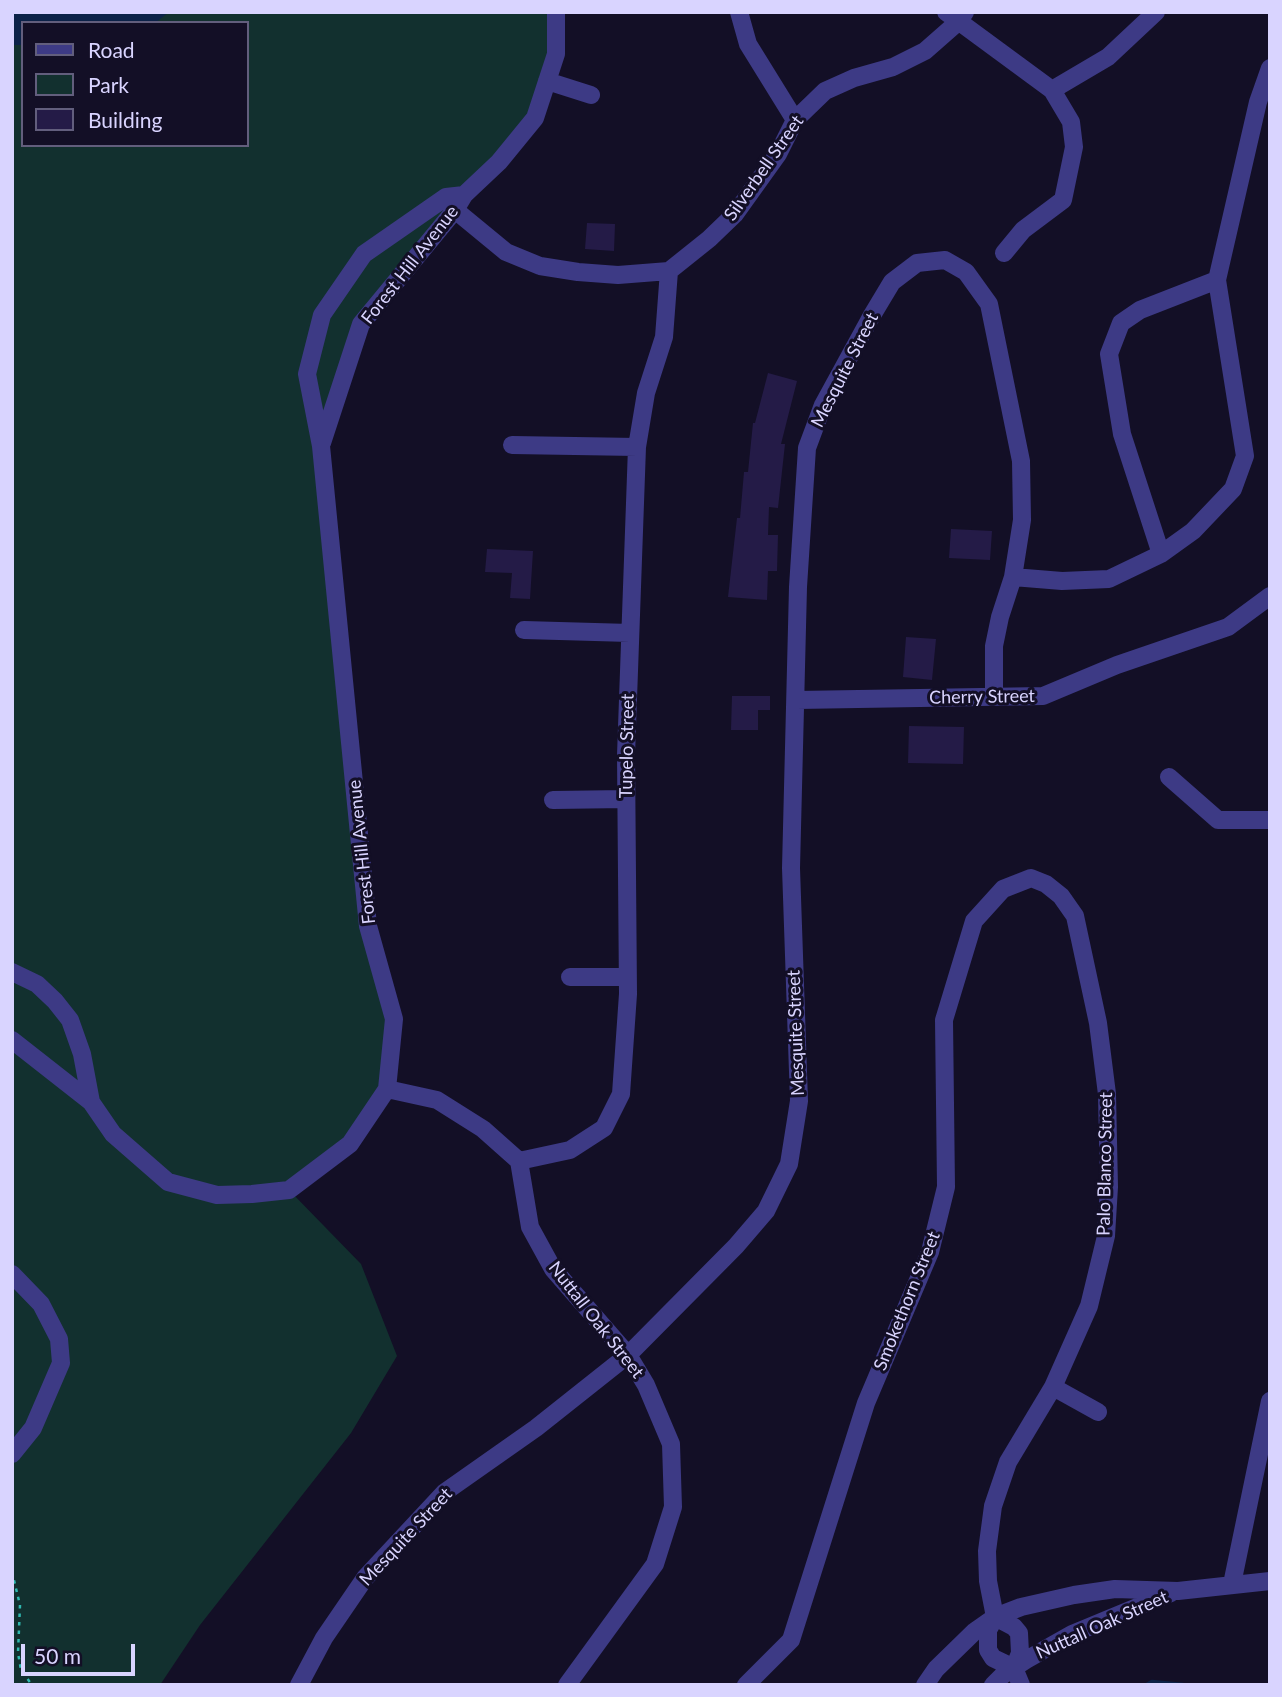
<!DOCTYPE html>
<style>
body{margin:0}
#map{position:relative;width:1282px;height:1697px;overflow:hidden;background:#130f26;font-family:Lato,sans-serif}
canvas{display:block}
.frame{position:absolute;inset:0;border:14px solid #d9d4ff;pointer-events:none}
.legend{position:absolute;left:21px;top:21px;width:228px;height:126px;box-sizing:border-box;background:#130f26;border:2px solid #625e7d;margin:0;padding:9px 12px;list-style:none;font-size:21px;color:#d9d4ff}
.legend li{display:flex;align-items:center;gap:14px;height:35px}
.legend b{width:35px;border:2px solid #625e7d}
.scale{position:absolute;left:21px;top:1644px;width:114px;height:32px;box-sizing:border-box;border:4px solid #d9d4ff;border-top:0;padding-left:9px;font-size:21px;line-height:24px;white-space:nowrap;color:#d9d4ff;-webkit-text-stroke:5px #130f26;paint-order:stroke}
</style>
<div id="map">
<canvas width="1282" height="1697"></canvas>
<div class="frame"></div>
<ul class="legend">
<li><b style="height:9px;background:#3d3a85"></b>Road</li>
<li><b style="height:19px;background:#12302f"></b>Park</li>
<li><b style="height:19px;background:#241b47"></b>Building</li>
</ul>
<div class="scale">50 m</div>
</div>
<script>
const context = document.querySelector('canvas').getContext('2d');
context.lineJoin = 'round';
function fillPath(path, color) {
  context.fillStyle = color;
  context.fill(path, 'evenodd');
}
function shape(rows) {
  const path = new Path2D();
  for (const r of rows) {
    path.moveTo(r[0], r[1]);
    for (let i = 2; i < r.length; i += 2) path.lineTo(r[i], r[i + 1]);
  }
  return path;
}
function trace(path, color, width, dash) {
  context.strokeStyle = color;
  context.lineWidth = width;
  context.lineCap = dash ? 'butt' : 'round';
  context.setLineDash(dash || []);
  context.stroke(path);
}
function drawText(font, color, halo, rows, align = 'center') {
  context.font = font + ' Lato,sans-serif';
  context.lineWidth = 6;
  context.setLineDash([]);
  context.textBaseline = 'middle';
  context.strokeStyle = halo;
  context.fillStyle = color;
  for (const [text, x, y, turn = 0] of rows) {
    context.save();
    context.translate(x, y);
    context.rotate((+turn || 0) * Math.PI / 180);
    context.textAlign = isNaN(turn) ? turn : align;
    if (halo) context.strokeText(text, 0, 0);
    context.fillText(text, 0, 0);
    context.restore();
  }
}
const green = shape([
 [12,12,556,12,535,118,361,324,321,446,368,926,394,1019,387,1089,350,1144,289,1190,361,1264,397,1356,351,1433,200,1625,160,1685,12,1685],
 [23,23,247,23,247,145,23,145]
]);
const water = shape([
 [12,12,169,12,155,23,23,23,23,45,12,45]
]);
const stream = shape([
 [1147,1685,1152,1682,1183,1685]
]);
const building = shape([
 [587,223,615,224,614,251,585,249],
 [768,373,797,381,781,444,785,444,778,508,769,507,768,535,778,535,777,571,768,571,767,600,728,597,737,518,740,518,744,472,748,472,753,423,755,423],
 [951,529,992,531,990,560,949,558],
 [487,549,533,551,530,599,510,598,512,573,485,572],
 [906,637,936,639,932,680,903,677],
 [732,696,770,696,770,710,758,710,758,730,731,730],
 [909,726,964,727,963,764,908,763]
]);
const path = shape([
 [12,1572,20,1605,18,1653,21,1670,32,1685]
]);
const minor = shape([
 [739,12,748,44,795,120],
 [946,12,1052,90,1071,122,1074,147,1063,200,1023,230,1004,253],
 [547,81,591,95],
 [1052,90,1108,57,1156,12],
 [446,197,455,210,506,252,540,266,578,272,618,275,669,271,709,239,735,214,778,154,795,120,825,91,854,78,893,67,925,51,958,22,965,12],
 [322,443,361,324,455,210,464,195,499,162,535,118,556,54,556,12],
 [512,445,637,447],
 [1161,554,1122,434,1109,354,1121,323,1140,310,1217,280],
 [1013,577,1062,581,1109,579,1161,554,1193,531,1233,489,1245,456,1217,280,1258,102,1270,68],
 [524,630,630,633],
 [797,700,1043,696,1117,665,1228,627,1270,596],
 [1169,777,1218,820,1270,820],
 [553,800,626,799],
 [12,972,37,984,55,1001,70,1020,82,1054,91,1102],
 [570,977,627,977],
 [12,1040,91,1102,113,1134,168,1182,217,1195,252,1194,289,1190,350,1144,387,1089,394,1019,368,926,321,446,307,374,322,315,364,254,446,197,464,195],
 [387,1089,437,1100,483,1129,519,1161,530,1227,553,1269,628,1355,646,1385,671,1444,673,1507,655,1564,567,1685],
 [519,1161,570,1150,604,1128,621,1094,628,994,626,755,637,447,646,393,664,337,669,271],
 [12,1274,41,1304,59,1339,61,1363,33,1428,12,1454],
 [1053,1387,1098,1412],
 [1232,1584,1270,1401],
 [995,1617,1014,1627,1019,1633,1020,1653,1014,1668],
 [995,1618,988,1630,988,1650,993,1658,1014,1668],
 [1014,1668,1021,1685],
 [299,1685,324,1638,365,1578,445,1492,536,1428,628,1355,736,1246,766,1211,789,1164,799,1101,791,868,798,587,807,448,823,405,871,317,892,282,917,263,945,260,966,272,989,304,1021,461,1022,520,1013,577,1000,617,994,646,994,696],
 [746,1685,791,1640,866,1403,930,1252,946,1187,944,1020,974,921,1003,889,1031,878,1046,884,1061,896,1075,916,1098,1023,1107,1094,1109,1187,1106,1236,1089,1306,1053,1387,1008,1462,993,1506,987,1551,988,1581,995,1617],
 [925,1685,936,1669,975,1631,995,1617,1021,1607,1074,1595,1115,1589,1178,1591,1270,1581],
 [993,1685,1003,1675,1026,1660,1072,1634,1171,1593]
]);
const streetNames = [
 ["Silverbell Street",764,168,-55],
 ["Forest Hill Avenue",410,265,-52],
 ["Mesquite Street",845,370,-63],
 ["Cherry Street",982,697,-1],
 ["Tupelo Street",627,746,-89],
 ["Forest Hill Avenue",362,852,-96],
 ["Mesquite Street",796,1033,-92],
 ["Palo Blanco Street",1105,1164,-89],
 ["Smokethorn Street",907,1301,-68],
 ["Nuttall Oak Street",596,1320,52],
 ["Mesquite Street",406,1537,-47],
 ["Nuttall Oak Street",1102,1625,-24]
];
fillPath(green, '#12302f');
fillPath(water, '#0c2248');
trace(stream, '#0c2248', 4.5);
fillPath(building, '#241b47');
trace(path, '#2fb8b0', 2.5, [3.5, 5]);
trace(minor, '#3d3a85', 18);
drawText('18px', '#d9d4ff', '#130f26', streetNames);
</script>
